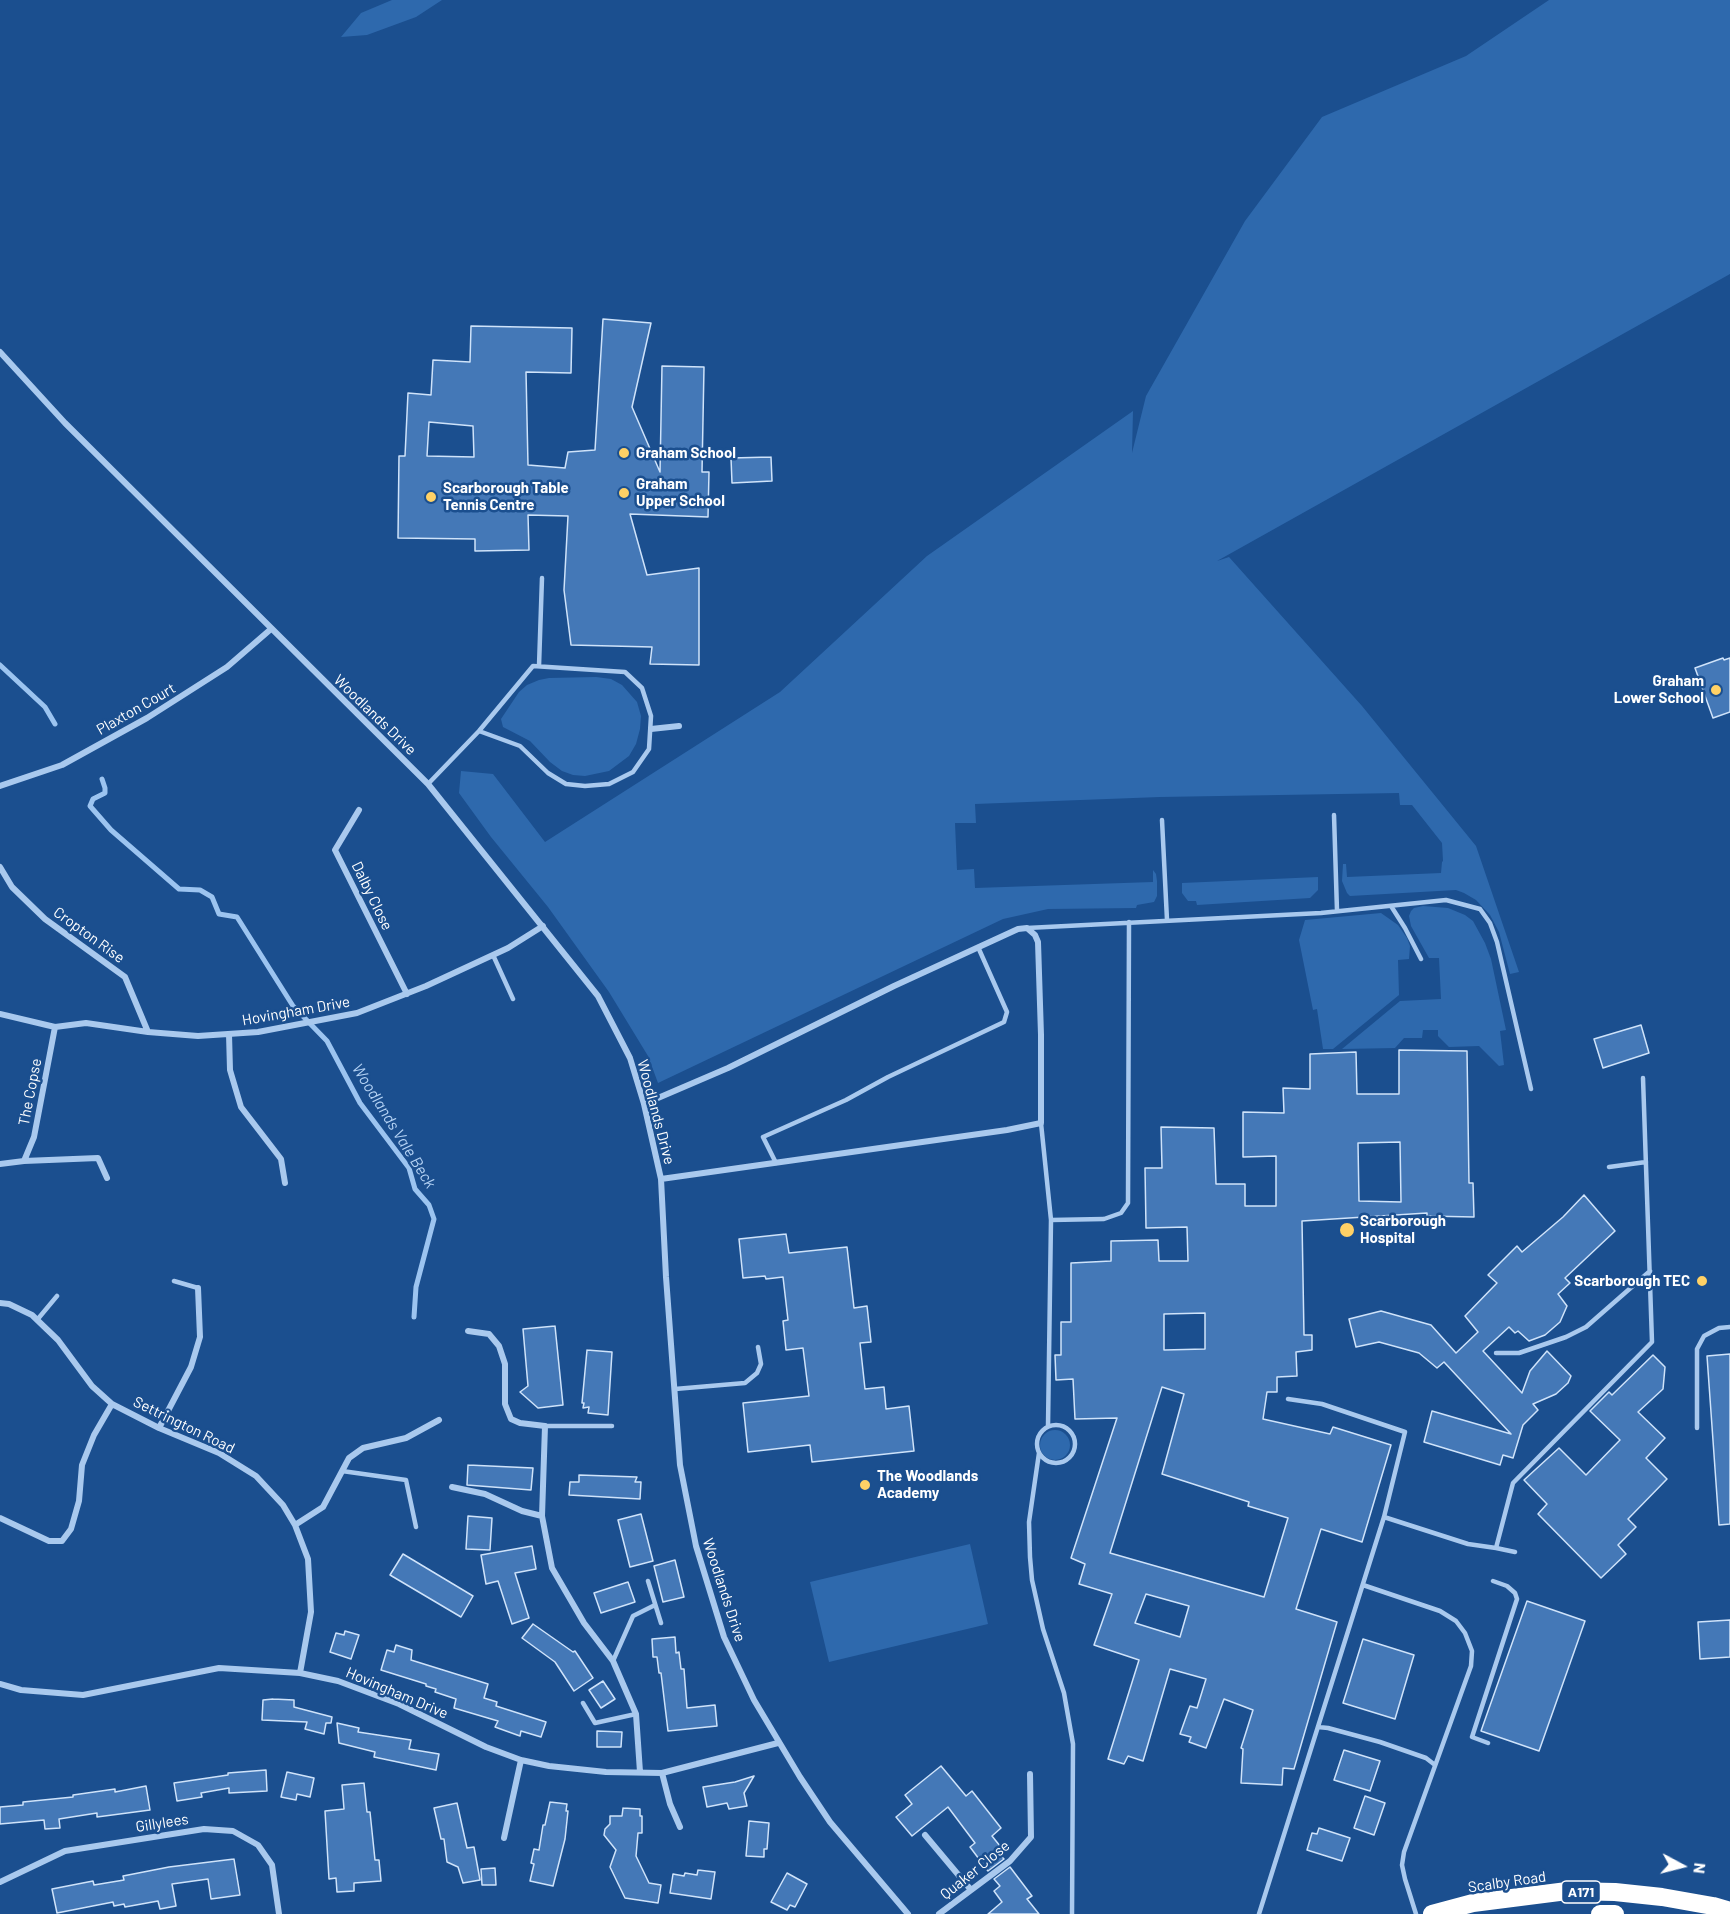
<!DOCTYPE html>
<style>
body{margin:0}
#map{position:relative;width:1730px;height:1914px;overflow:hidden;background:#1b4f8f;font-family:Barlow,sans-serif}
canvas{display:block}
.north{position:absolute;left:1652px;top:1836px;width:60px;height:60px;-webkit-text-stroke:4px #1b4f8f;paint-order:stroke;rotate:97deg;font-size:16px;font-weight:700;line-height:24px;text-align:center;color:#fff}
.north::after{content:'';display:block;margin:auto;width:21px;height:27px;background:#fff;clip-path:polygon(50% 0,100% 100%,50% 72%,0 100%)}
</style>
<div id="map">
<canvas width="1730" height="1914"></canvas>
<div class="north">N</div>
</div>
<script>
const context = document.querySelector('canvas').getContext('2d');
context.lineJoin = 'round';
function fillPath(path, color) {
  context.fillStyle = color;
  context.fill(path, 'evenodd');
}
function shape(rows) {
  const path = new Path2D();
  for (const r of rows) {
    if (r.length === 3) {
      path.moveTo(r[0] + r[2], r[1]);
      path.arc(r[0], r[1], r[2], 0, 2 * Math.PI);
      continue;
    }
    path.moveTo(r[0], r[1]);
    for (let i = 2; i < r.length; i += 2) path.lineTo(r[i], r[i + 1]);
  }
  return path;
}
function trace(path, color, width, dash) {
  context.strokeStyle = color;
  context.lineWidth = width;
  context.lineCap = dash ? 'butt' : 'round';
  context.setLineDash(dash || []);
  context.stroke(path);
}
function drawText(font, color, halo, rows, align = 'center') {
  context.font = font + ' Barlow,sans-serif';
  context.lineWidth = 5;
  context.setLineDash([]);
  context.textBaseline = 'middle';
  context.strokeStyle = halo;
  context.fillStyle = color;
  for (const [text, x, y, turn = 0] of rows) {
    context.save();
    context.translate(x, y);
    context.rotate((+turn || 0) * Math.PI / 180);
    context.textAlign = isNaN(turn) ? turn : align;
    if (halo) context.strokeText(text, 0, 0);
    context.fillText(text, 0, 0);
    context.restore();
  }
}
const green = shape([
 [392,0,442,0,416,17,367,35,341,37,361,13],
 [1549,0,1730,0,1730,274,1217,561,1229,557,1362,706,1476,846,1519,972,1510,974,1499,932,1490,915,1476,900,1464,893,1456,890,1350,896,1347,893,1342,881,1343,864,1346,864,1347,877,1441,873,1442,862,1443,861,1442,843,1412,805,1400,805,1399,793,1160,797,975,804,976,823,955,823,957,870,974,869,975,888,1153,882,1153,870,1156,874,1157,881,1157,896,1154,902,1137,905,1136,908,1048,909,1003,919,658,1083,648,1056,609,992,548,907,491,837,459,793,461,771,493,774,545,842,780,692,927,556,1133,411,1132,453,1146,396,1245,221,1322,117,1466,56],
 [596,677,611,679,622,685,637,702,641,716,640,729,636,744,629,756,609,771,585,776,573,775,562,771,550,762,530,741,503,727,501,719,519,692,527,685,539,680,549,678],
 [1318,877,1318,890,1310,898,1197,905,1196,901,1188,901,1182,893,1182,883],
 [1423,906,1448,908,1465,915,1473,921,1485,943,1491,959,1506,1030,1500,1031,1504,1065,1499,1066,1479,1046,1449,1047,1438,1036,1438,1030,1423,1030,1422,1038,1404,1038,1395,1048,1342,1049,1400,1001,1441,999,1439,958,1429,958,1411,926,1409,916,1411,911,1414,908],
 [1381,913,1398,925,1407,938,1410,946,1409,959,1398,960,1399,995,1333,1049,1323,1049,1317,1009,1313,1010,1299,940,1305,920],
 [1055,1445,15],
 [970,1544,988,1624,829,1662,810,1582]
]);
const stream = shape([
 [0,665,45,707,55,724],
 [102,779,105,788,105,793,93,799,90,806,111,830,179,889,200,890,212,897,219,914,237,917,293,1006,327,1041,360,1103,409,1168,415,1189,429,1205,434,1219,416,1287,414,1317]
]);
const building = shape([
 [603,319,651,323,632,407,660,472,662,366,704,367,702,472,709,472,708,517,630,514,647,575,699,568,699,665,650,664,652,647,571,645,564,590,568,516,528,515,529,550,475,551,475,539,398,538,399,456,405,456,408,393,431,395,433,360,470,362,471,326,572,328,571,373,526,372,528,465,565,468,568,452,595,450,603,319],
 [429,422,473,426,474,457,427,456,429,422],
 [771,457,772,481,732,483,731,458,771,457],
 [1723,658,1724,660,1730,658,1730,712,1713,718,1695,668,1723,658],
 [1641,1025,1649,1053,1603,1068,1594,1039,1641,1025],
 [1399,1050,1467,1051,1469,1183,1473,1183,1474,1217,1427,1216,1427,1213,1302,1221,1304,1335,1312,1335,1312,1350,1296,1352,1297,1376,1277,1377,1277,1392,1267,1392,1263,1419,1330,1434,1333,1427,1391,1445,1362,1542,1321,1529,1296,1609,1337,1622,1294,1769,1283,1768,1282,1785,1241,1783,1243,1749,1241,1748,1253,1710,1224,1699,1206,1748,1189,1742,1191,1737,1180,1734,1190,1706,1197,1708,1206,1679,1170,1669,1143,1761,1128,1756,1124,1764,1108,1759,1139,1660,1094,1645,1112,1594,1079,1584,1085,1564,1071,1558,1117,1418,1075,1419,1073,1379,1056,1380,1055,1355,1061,1355,1061,1322,1071,1322,1071,1263,1111,1261,1111,1241,1158,1240,1159,1261,1188,1261,1187,1227,1146,1228,1145,1168,1162,1168,1161,1127,1214,1128,1216,1184,1245,1184,1245,1206,1276,1206,1276,1156,1243,1157,1243,1112,1284,1113,1283,1088,1310,1089,1310,1054,1356,1052,1357,1094,1399,1094,1399,1050],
 [1400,1142,1401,1202,1359,1201,1358,1143,1400,1142],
 [1205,1313,1205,1349,1164,1350,1164,1314,1205,1313],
 [1162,1387,1184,1394,1162,1474,1249,1502,1248,1506,1288,1518,1264,1597,1110,1553,1162,1387],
 [1146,1594,1189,1606,1180,1637,1135,1623,1146,1594],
 [1584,1195,1615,1231,1565,1278,1570,1283,1558,1294,1567,1306,1560,1322,1545,1335,1529,1341,1518,1331,1515,1333,1509,1327,1483,1351,1522,1393,1530,1371,1547,1351,1571,1376,1568,1383,1556,1394,1533,1404,1538,1410,1523,1425,1513,1458,1503,1455,1500,1465,1424,1442,1432,1411,1511,1434,1444,1362,1437,1368,1419,1353,1379,1342,1356,1347,1349,1319,1381,1311,1431,1325,1456,1353,1478,1332,1465,1316,1497,1283,1488,1275,1517,1246,1522,1252,1563,1217,1584,1195],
 [786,1234,789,1253,847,1247,854,1308,867,1306,871,1342,860,1343,865,1389,884,1387,886,1409,909,1406,914,1451,812,1462,810,1445,748,1452,743,1403,809,1396,803,1348,786,1350,783,1321,788,1320,783,1277,766,1279,765,1276,743,1278,739,1239,786,1234],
 [555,1326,563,1405,538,1408,520,1392,528,1386,523,1329,555,1326],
 [587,1350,612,1352,608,1415,588,1413,589,1407,583,1408,584,1403,582,1403,587,1350],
 [1730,1354,1730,1524,1719,1525,1707,1356,1730,1354],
 [1653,1355,1665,1367,1663,1389,1638,1412,1665,1438,1646,1458,1667,1479,1628,1519,1636,1527,1618,1545,1626,1554,1601,1578,1538,1514,1547,1504,1524,1480,1559,1448,1586,1475,1620,1440,1590,1411,1609,1392,1612,1395,1653,1355],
 [468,1465,533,1468,531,1490,467,1485,468,1465],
 [579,1475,637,1477,635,1482,641,1482,640,1499,569,1495,570,1482,579,1482,579,1475],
 [641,1514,653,1561,630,1567,618,1520,641,1514],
 [468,1516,492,1518,490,1550,466,1549,468,1516],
 [532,1546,536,1569,515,1573,529,1618,512,1624,498,1581,486,1584,481,1555,532,1546],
 [403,1554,473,1596,461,1617,390,1575,403,1554],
 [675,1560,684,1597,663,1602,654,1566,675,1560],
 [628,1582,635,1602,601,1613,594,1593,628,1582],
 [1527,1601,1585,1621,1539,1751,1481,1731,1527,1601],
 [1730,1620,1730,1657,1700,1659,1698,1622,1730,1620],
 [533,1624,573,1652,575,1651,593,1678,574,1691,555,1662,522,1638,533,1624],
 [345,1631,359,1635,351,1659,330,1652,336,1633,344,1635,345,1631],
 [675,1637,676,1653,679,1652,681,1669,684,1669,687,1708,715,1705,717,1726,668,1731,661,1673,659,1673,657,1657,653,1657,652,1639,675,1637],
 [1363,1639,1414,1655,1395,1719,1343,1703,1363,1639],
 [396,1645,412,1650,411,1660,488,1684,484,1698,497,1702,496,1706,546,1722,541,1737,521,1731,520,1736,495,1727,498,1721,454,1708,456,1699,435,1692,436,1689,426,1686,426,1684,381,1670,387,1650,394,1652,396,1645],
 [603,1681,615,1699,601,1708,589,1690,603,1681],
 [273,1699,294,1700,294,1707,332,1717,331,1723,326,1723,324,1734,305,1729,307,1722,262,1720,263,1700,273,1699],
 [337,1723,359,1728,358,1732,411,1740,409,1749,439,1754,436,1770,374,1757,375,1752,339,1743,337,1723],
 [597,1731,622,1732,621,1747,597,1747,597,1731],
 [1344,1750,1380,1761,1370,1791,1334,1780,1344,1750],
 [941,1766,966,1796,972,1791,1001,1828,992,1836,1004,1851,1000,1855,1004,1859,988,1871,970,1847,975,1843,948,1807,912,1836,896,1817,912,1804,905,1795,941,1766],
 [266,1770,267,1791,229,1793,229,1788,201,1793,202,1797,177,1801,174,1783,228,1775,228,1773,266,1770],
 [287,1772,314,1778,310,1797,297,1794,296,1800,281,1797,287,1772],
 [754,1776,744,1793,747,1806,729,1809,727,1803,707,1807,703,1787,735,1782,754,1776],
 [364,1783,367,1812,370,1812,375,1860,379,1860,381,1881,354,1883,354,1891,337,1892,336,1878,329,1879,325,1811,344,1809,342,1785,364,1783],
 [146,1786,150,1810,97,1817,97,1813,59,1819,60,1828,45,1829,44,1820,0,1824,0,1807,23,1805,23,1802,73,1797,73,1795,115,1789,115,1792,146,1786],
 [1365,1796,1385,1803,1374,1835,1354,1828,1365,1796],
 [550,1802,567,1804,566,1811,568,1811,565,1839,553,1886,530,1881,534,1864,531,1863,534,1849,539,1850,543,1825,545,1825,550,1802],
 [457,1803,467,1848,474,1847,480,1880,463,1883,458,1867,447,1862,444,1839,441,1839,434,1808,457,1803],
 [623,1808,640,1809,640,1816,642,1816,642,1833,638,1833,636,1856,649,1883,661,1885,658,1903,625,1898,610,1867,616,1850,604,1835,605,1829,610,1824,610,1816,622,1816,623,1808],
 [749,1821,769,1823,767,1849,764,1849,764,1857,746,1856,749,1821],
 [1319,1828,1350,1838,1342,1861,1307,1850,1312,1833,1317,1834,1319,1828],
 [234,1859,240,1895,211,1899,208,1879,172,1884,176,1906,160,1909,158,1901,125,1907,124,1904,114,1906,113,1902,57,1913,52,1889,93,1881,94,1885,124,1880,123,1876,169,1867,234,1859],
 [1010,1867,1032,1896,1027,1899,1039,1914,988,1914,1002,1902,994,1891,1000,1886,994,1879,1010,1867],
 [495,1868,496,1885,482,1885,481,1869,495,1868],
 [698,1870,715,1872,711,1899,670,1893,673,1874,684,1876,685,1873,697,1875,698,1870],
 [787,1873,807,1884,795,1907,790,1905,787,1910,771,1902,787,1873]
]);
const lane = shape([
 [539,666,542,578],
 [428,784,479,731,533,666,625,672,642,688,651,716,649,749,633,772,609,784,585,786,566,784,548,773,520,746,479,731],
 [1334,815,1337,911],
 [1162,820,1167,920],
 [1391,906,1405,928,1421,959],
 [1027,928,1321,913,1446,900,1480,909,1490,923,1497,942,1531,1089],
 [493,955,513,999],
 [1041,1123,1051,1220,1048,1426],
 [776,1163,763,1137,846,1100,888,1077,1004,1022,1007,1012,978,947],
 [1609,1167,1646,1162],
 [1051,1220,1104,1219,1121,1213,1128,1203,1129,922],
 [174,1281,198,1288],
 [37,1320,57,1296],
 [1496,1353,1519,1353,1566,1337,1586,1327,1650,1271],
 [675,1389,745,1383,757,1373,761,1364,758,1347],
 [1056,1444,19],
 [545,1426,612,1426],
 [1697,1428,1697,1349,1704,1336,1719,1328,1730,1327],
 [1039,1453,1029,1522,1030,1557,1032,1580,1043,1629,1064,1693,1073,1744,1072,1914],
 [342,1471,406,1480,416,1527],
 [1384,1517,1468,1544,1496,1548,1513,1483,1652,1342,1643,1078],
 [1496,1548,1515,1552],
 [648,1581,661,1623],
 [1363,1585,1440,1611,1456,1621,1465,1633,1472,1651,1471,1666,1404,1852,1402,1865,1405,1879,1416,1914],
 [613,1661,633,1616,655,1605],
 [583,1703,595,1723,636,1714],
 [1318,1727,1328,1728,1380,1742,1426,1758,1435,1765],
 [1488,1743,1472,1737,1517,1599,1515,1593,1507,1586,1493,1581],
 [1259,1914,1384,1517,1405,1432,1322,1404,1288,1399]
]);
const street = shape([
 [0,352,65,423,428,784,598,996,630,1058,644,1104,661,1179,666,1277,680,1465,696,1546,724,1637,754,1700,800,1777,830,1822,908,1914],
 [651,729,679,726],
 [0,786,62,765,147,718,227,667,271,629],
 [359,810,335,850,407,994],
 [0,867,12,887,45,919,125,977,148,1032],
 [0,1014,55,1027,86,1023,148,1032,198,1036,258,1032,357,1013,426,986,508,948,543,926],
 [229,1034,230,1070,241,1107,281,1159,285,1183],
 [644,1104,728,1068,894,986,1018,929,1027,928,1035,935,1038,942,1041,1035,1041,1123,1007,1130,661,1179],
 [24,1161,98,1158,107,1178],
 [0,1164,24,1161,34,1137,55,1027],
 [0,1303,9,1304,32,1315,58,1340,92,1386,112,1404,159,1428,219,1453,256,1476,283,1505,295,1525,308,1559,311,1612,300,1673],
 [468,1331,489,1334,499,1346,505,1364,505,1404,511,1419,520,1423,545,1426,542,1516],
 [159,1428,191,1367,200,1337,198,1288],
 [452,1487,485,1494,522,1511,542,1516,552,1568,584,1623,613,1661,636,1714,640,1772],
 [0,1518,49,1541,62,1541,71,1529,79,1501,82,1465,94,1435,112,1404],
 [295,1525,323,1507,349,1458,363,1448,406,1438,439,1420],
 [0,1684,21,1690,83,1695,219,1668,300,1673,338,1681,399,1704,486,1747,521,1760,549,1766,606,1772,662,1773,778,1743],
 [662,1773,670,1804,680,1827],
 [925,1835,971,1890],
 [504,1838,521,1760],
 [0,1882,65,1851,204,1829,233,1831,258,1845,272,1865,279,1914],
 [939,1914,1010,1861,1031,1837,1030,1774]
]);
const highway = shape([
 [1432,1914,1473,1903,1567,1891,1615,1892,1662,1897,1713,1906,1730,1911],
 [1600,1914,1615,1914]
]);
const markers = [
 [624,453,6,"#ffd166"],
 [624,493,6,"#ffd166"],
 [431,497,6,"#ffd166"],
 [1716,690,6,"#ffd166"],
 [1347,1230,8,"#ffd166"],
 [1702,1281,6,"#ffd166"],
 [865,1485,6,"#ffd166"]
];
const shields = [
 [1581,1892,39]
];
const shieldNames = [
 ["A171",1581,1892]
];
const poiNames = [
 ["Graham School",636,453],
 ["Graham",636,484],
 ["Upper School",636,501],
 ["Scarborough Table",443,488],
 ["Tennis Centre",443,505],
 ["Graham",1704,681,"right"],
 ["Lower School",1704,698,"right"],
 ["Scarborough",1360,1221],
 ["Hospital",1360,1238],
 ["Scarborough TEC",1690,1281,"right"],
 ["The Woodlands",877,1476],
 ["Academy",877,1493]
];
const streetNames = [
 ["Plaxton Court",136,709,-30],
 ["Woodlands Drive",375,715,44],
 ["Dalby Close",372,896,64],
 ["Cropton Rise",89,935,36],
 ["Hovingham Drive",296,1011,-10],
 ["The Copse",30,1092,-79],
 ["Woodlands Drive",656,1112,75],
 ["Settrington Road",184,1425,26],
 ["Woodlands Drive",724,1590,72],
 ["Hovingham Drive",397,1693,23],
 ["Gillylees",162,1823,-9],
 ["Quaker Close",975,1870,-39],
 ["Scalby Road",1507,1882,-8]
];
const waterNames = [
 ["Woodlands Vale Beck",394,1126,58]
];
fillPath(green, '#2e69ad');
trace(stream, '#9cc4f0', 5);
fillPath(building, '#4478b7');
trace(building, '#cfe3fa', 1.5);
trace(lane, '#a9c9ee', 4.5);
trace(street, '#a9c9ee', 6);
trace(highway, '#fff', 18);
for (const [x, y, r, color] of markers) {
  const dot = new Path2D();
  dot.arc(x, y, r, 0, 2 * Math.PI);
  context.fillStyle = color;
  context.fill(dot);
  trace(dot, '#1b4f8f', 2);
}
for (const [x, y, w] of shields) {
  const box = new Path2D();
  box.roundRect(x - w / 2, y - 11, w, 22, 4.5);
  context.fillStyle = '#1b4f8f';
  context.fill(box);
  trace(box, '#fff', 1.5);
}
drawText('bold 14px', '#fff', null, shieldNames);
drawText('bold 15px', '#fff', '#1b4f8f', poiNames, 'left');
drawText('15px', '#fff', '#1b4f8f', streetNames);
drawText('italic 16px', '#b5d3f5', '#1b4f8f', waterNames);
</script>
